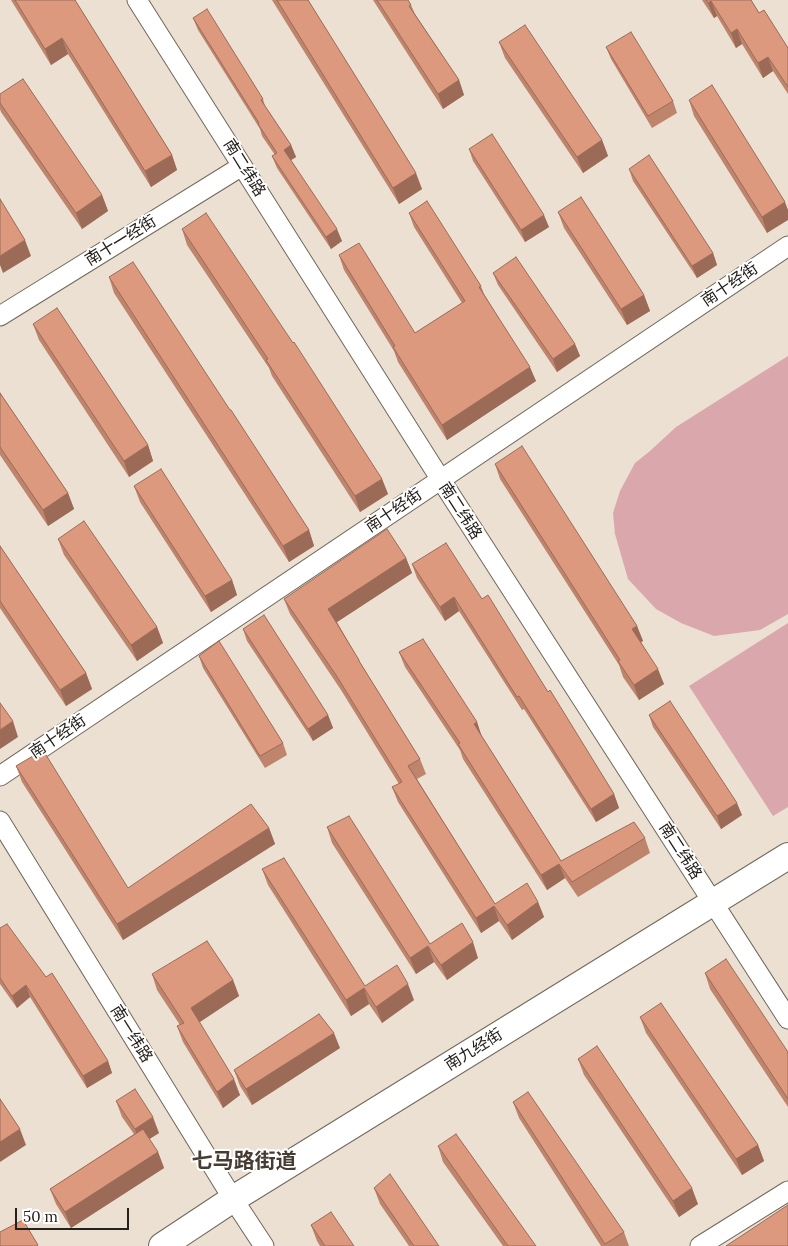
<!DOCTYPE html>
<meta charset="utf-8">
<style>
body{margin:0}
#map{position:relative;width:788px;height:1246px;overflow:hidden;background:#ebe0d2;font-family:Lora,serif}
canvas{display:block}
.scale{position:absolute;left:15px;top:1208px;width:114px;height:22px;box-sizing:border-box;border:2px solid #24201b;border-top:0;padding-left:6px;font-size:15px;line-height:18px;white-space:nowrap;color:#24201b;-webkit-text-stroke:4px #fff;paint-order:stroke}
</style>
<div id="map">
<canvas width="788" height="1246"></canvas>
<div class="scale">50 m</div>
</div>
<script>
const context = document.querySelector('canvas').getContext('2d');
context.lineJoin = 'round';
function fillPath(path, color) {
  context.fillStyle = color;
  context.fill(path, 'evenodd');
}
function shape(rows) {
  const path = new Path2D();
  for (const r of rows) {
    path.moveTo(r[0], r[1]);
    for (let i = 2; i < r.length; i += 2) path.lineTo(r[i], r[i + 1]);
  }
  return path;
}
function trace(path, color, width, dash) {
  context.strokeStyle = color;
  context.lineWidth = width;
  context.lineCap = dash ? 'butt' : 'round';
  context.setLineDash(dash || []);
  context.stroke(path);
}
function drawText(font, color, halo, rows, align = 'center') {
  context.font = font + ' Lora,"Noto Sans SC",serif';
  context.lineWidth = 4;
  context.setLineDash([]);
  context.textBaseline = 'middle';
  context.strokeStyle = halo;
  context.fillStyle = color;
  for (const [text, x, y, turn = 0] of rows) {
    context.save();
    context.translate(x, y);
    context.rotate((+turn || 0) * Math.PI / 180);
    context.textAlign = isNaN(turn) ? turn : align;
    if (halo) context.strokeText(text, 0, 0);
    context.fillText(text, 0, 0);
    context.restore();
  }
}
const green = shape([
 [788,356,788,614,760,630,714,636,681,623,656,609,628,579,615,534,613,513,620,491,635,463,650,451,676,427],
 [788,623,788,807,773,816,689,686]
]);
const street = shape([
 [137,0,441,480,788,1019],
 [0,316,242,166],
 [0,776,788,246],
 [0,821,233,1199,264,1246],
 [700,1246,788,1191]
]);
const secondary = shape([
 [162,1246,233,1199,788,856]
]);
const wall = shape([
 [11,0,75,0,172,155,177,170,151,187,68,54,51,65],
 [272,0,308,0,422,189,399,204],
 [373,0,408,0,411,5,415,14,459,80,464,95,443,109],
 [702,0,751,0,759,13,788,48,788,94,773,71,763,78,742,44,736,48,717,16,714,18],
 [193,18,263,99,265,106,291,145,296,157,291,160,342,241,331,249,277,168,272,156,275,155,262,136,260,129,198,30],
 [499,42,602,140,608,156,583,173,505,58],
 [606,47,673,101,677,113,652,128,611,59],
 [0,94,102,195,108,211,82,229,1,112,0,109],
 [689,100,785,202,767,233,694,116],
 [469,149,549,227,525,242,473,161],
 [629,169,713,253,717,265,697,278,633,181],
 [558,212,644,295,650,311,627,325,564,228],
 [409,213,481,286,484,294,536,381,447,440,398,362,394,351,344,270,339,255,415,333,462,303,414,227],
 [182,229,382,479,388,494,360,512,272,376,269,368,187,245],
 [493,273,575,344,580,356,557,372,498,285],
 [109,277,230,410,309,530,314,546,289,562,114,293],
 [33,324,148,445,153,461,129,477,39,340],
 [0,393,68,493,74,509,48,526,0,455],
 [495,464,637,626,643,641,641,642,664,684,639,700,623,677,619,665,500,479],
 [134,486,232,580,237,595,211,612,140,502],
 [58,539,157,627,163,643,137,661,64,555],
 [0,546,86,673,92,689,66,706,0,608],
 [406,558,412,573,337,622,361,664,420,759,426,774,417,779,495,904,538,902,544,917,512,940,499,921,481,933,398,802,392,787,399,784,341,690,290,614,284,599],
 [412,564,482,599,548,692,614,794,619,808,596,822,524,709,522,710,459,611,445,621,417,578],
 [243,629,328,715,333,728,313,741,247,641],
 [399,652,477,722,481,735,561,861,645,838,650,853,578,897,565,878,547,890,463,759,460,750,405,667],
 [199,656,283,743,287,755,265,768,203,668],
 [649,715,742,815,721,829,653,727],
 [16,766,128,888,269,828,275,844,123,940,22,782],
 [327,827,430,944,478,958,447,980,434,962,416,974,332,843],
 [262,869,365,986,414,1000,382,1023,369,1004,351,1016,268,885],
 [0,928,108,1061,112,1073,87,1088,30,997,17,1008,0,984],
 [705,973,788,1052,788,1107,710,989],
 [152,974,233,980,239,996,199,1022,240,1095,223,1108,183,1042,177,1026,180,1025,157,990],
 [640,1017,758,1145,764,1161,742,1175,646,1033],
 [340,1048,252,1105,240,1086,234,1070],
 [578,1059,698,1204,679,1217,584,1075],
 [116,1101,159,1133,149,1139,158,1152,164,1168,71,1228,56,1204,50,1189,134,1134,122,1117],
 [513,1102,624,1232,629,1246,601,1246,519,1118],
 [438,1146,536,1246,503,1246,443,1162],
 [374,1188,439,1246,409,1246,380,1204],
 [311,1225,354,1246,320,1246,317,1241]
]);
const shadedWall = shape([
 [711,1,717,16,714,18,708,3],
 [737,29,742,44,736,48,731,33],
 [62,38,68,54,51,65,45,49],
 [768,57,773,71,763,78,758,63],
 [459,80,464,95,443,109,438,94],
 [602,140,608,156,583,173,577,157],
 [291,145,296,157,288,162,284,150],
 [172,155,177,170,151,187,145,171],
 [416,173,422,189,399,204,393,188],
 [102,195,108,211,82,229,76,213],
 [785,202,788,210,788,220,767,233,762,217],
 [544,215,549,227,525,242,521,230],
 [337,229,342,241,331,249,326,237],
 [25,240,31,256,3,273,0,265,0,256],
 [713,253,717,265,697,278,692,266],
 [644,295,650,311,627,325,621,309],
 [575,344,580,356,557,372,553,359],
 [530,367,536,381,447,440,442,425],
 [148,445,153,461,129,477,124,461],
 [382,479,388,494,360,512,355,496],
 [68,493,74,509,48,526,43,510],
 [309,530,314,546,289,562,283,546],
 [406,558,412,573,334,624,328,609],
 [232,580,237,595,211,612,205,596],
 [454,597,459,611,445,621,440,607],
 [637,626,643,641,637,644,632,629],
 [157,627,163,643,137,661,131,645],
 [658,669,664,684,639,700,634,685],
 [86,673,92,689,66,706,60,690],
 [328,715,333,728,313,741,308,729],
 [13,721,18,737,0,749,0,730],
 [477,722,482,737,474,724],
 [614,794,619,808,596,822,591,809],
 [737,803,742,815,721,829,717,816],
 [269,828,275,844,123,940,117,924],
 [559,864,565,878,547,890,541,875],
 [538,902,544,917,512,940,507,925],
 [494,906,499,921,481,933,476,918],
 [473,942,478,958,447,980,441,965],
 [428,946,434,962,416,974,410,958],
 [233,980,239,996,197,1024,191,1008],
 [408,984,414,1000,382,1023,376,1007],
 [26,985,30,997,17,1008,12,996],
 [364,988,369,1004,351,1016,346,1000],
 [334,1033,340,1048,252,1105,246,1089],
 [108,1061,112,1073,87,1088,83,1076],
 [234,1079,240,1095,223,1108,217,1092],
 [153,1117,159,1133,140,1145,135,1129],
 [20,1129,26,1145,0,1162,0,1142],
 [758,1145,764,1161,742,1175,736,1159],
 [158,1152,164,1168,71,1228,65,1212],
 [692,1188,698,1204,679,1217,673,1201]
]);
const building = shape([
 [15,0,75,0,172,155,145,171,62,38,45,49,15,0],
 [277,0,308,0,416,173,393,188,277,0],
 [377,0,408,0,411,5,409,6,459,80,438,94,377,0],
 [706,0,751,0,759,13,764,10,788,48,788,87,768,57,758,63,737,29,731,33,711,1,708,3,706,0],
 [207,9,263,99,261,100,291,145,284,150,337,229,326,237,272,156,277,153,258,124,259,123,193,18,207,9],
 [525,25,602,140,577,157,499,42,525,25],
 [631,32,673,101,648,116,606,47,631,32],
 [23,79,102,195,76,213,0,103,0,94,23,79],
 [712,85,785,202,762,217,689,100,712,85],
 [492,134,544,215,521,230,469,149,492,134],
 [649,155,713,253,692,266,629,169,649,155],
 [581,197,644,295,621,309,558,212,581,197],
 [0,199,25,240,0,256,0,199],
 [427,201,481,286,479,287,530,367,442,425,393,347,395,346,339,255,359,243,415,333,465,301,409,213,427,201],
 [206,213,293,343,294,342,382,479,355,496,266,360,268,359,182,229,206,213],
 [516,257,575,344,553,359,493,273,516,257],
 [133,262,230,410,231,410,309,530,283,546,109,277,133,262],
 [57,308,148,445,124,461,33,324,57,308],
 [0,393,68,493,43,510,0,447,0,393],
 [522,446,637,626,632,629,658,669,634,685,618,661,620,660,495,464,522,446],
 [161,469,232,580,205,596,134,486,161,469],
 [84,521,157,627,131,645,58,539,84,521],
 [387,529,406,558,328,609,359,660,359,661,420,759,408,766,495,904,527,883,538,902,507,925,494,906,476,918,392,787,402,782,336,675,284,599,387,529],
 [446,543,482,599,488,595,548,692,550,690,614,794,591,809,519,696,517,697,454,597,440,607,412,564,446,543],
 [0,546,86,673,60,690,0,601,0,546],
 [264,615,328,715,308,729,243,629,264,615],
 [423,639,477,722,474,724,561,861,634,822,645,838,572,882,559,864,541,875,458,744,460,743,399,652,423,639],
 [219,641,283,743,260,756,199,656,219,641],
 [670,701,737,803,717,816,649,715,670,701],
 [0,703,13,721,0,730,0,703],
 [43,750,128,888,251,804,269,828,117,924,16,766,43,750],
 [349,816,430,944,462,923,473,942,441,965,428,946,410,958,327,827,349,816],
 [284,858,365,986,397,965,408,984,376,1007,364,988,346,1000,262,869,284,858],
 [7,924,46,977,52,973,108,1061,83,1076,26,985,12,996,0,978,0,928,7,924],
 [207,941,233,980,191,1008,234,1079,217,1092,177,1026,184,1023,152,974,207,941],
 [726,959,788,1052,788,1099,705,973,726,959],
 [661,1003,758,1145,736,1159,640,1017,661,1003],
 [319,1014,334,1033,246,1089,234,1070,319,1014],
 [597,1046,692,1188,673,1201,578,1059,597,1046],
 [135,1089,153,1117,135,1129,116,1101,135,1089],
 [528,1092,624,1232,605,1244,513,1102,528,1092],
 [0,1099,20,1129,0,1142,0,1099],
 [143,1129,158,1152,65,1212,50,1189,143,1129],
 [456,1134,536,1246,508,1246,438,1146,456,1134],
 [390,1174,439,1246,414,1246,374,1188,390,1174],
 [788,1205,788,1246,726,1246,788,1205],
 [331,1212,354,1246,325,1246,311,1225,331,1212],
 [23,1220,38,1245,37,1246,0,1246,0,1232,23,1220]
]);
const streetNames = [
 ["南二纬路",244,168,58],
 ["南十一经街",121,241,-32],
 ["南十经街",730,285,-34],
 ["南十经街",394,511,-34],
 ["南二纬路",460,511,57],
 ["南十经街",58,737,-34],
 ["南二纬路",680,851,57],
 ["南一纬路",131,1034,58],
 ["南九经街",474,1050,-32]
];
const districtNames = [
 ["七马路街道",244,1162]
];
fillPath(green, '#daa7ac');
trace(street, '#71675b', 21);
trace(secondary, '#71675b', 28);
trace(street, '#fff', 19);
trace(secondary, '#fff', 26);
fillPath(wall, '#be846c');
fillPath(shadedWall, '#9b6b58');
fillPath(building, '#dd997e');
trace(building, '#9b6b58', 1);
drawText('16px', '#24201b', '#fff', streetNames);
drawText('bold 21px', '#463d32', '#fff', districtNames);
</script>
